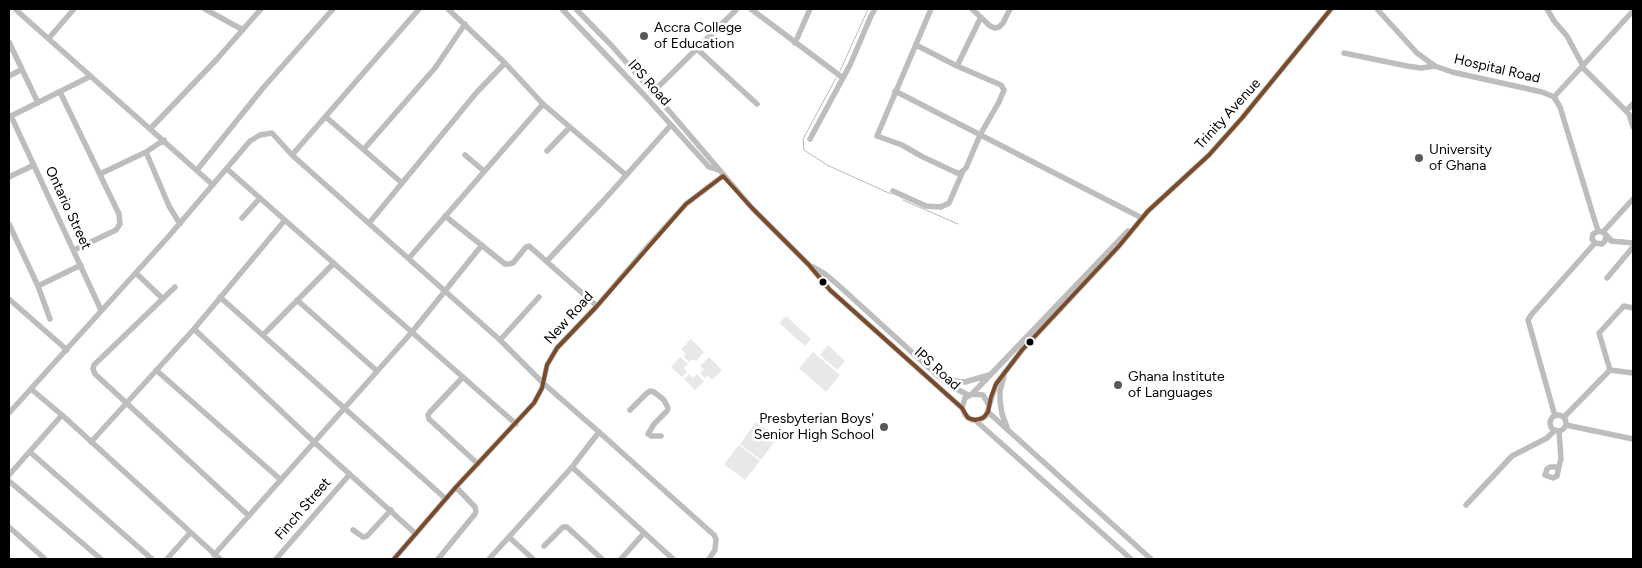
<!DOCTYPE html>
<style>
body{margin:0}
#map{position:relative;width:1642px;height:568px;overflow:hidden;background:#fff;font-family:Figtree,sans-serif}
canvas{display:block}
.frame{position:absolute;inset:0;border:10px solid #000;pointer-events:none}
</style>
<div id="map">
<canvas width="1642" height="568"></canvas>
<div class="frame"></div>
</div>
<script>
const context = document.querySelector('canvas').getContext('2d');
context.lineJoin = 'round';
function fillPath(path, color) {
  context.fillStyle = color;
  context.fill(path, 'evenodd');
}
function shape(rows) {
  const path = new Path2D();
  for (const r of rows) {
    if (r.length === 3) {
      path.moveTo(r[0] + r[2], r[1]);
      path.arc(r[0], r[1], r[2], 0, 2 * Math.PI);
      continue;
    }
    path.moveTo(r[0], r[1]);
    for (let i = 2; i < r.length; i += 2) path.lineTo(r[i], r[i + 1]);
  }
  return path;
}
function trace(path, color, width, dash) {
  context.strokeStyle = color;
  context.lineWidth = width;
  context.lineCap = dash ? 'butt' : 'round';
  context.setLineDash(dash || []);
  context.stroke(path);
}
function drawText(font, color, halo, rows, align = 'center') {
  context.font = font + ' Figtree,sans-serif';
  context.lineWidth = 5;
  context.setLineDash([]);
  context.textBaseline = 'middle';
  context.strokeStyle = halo;
  context.fillStyle = color;
  for (const [text, x, y, turn = 0] of rows) {
    context.save();
    context.translate(x, y);
    context.rotate((+turn || 0) * Math.PI / 180);
    context.textAlign = isNaN(turn) ? turn : align;
    if (halo) context.strokeText(text, 0, 0);
    context.fillText(text, 0, 0);
    context.restore();
  }
}
const green = shape([
 [786,316,811,339,805,346,779,323],
 [691,339,704,352,696,361,693,359,689,362,684,357,686,354,681,349],
 [828,345,845,361,837,370,820,355],
 [813,352,840,375,826,392,799,368],
 [680,357,688,364,684,368,687,372,682,377,671,367],
 [709,357,722,370,712,380,707,375,705,378,700,373,704,369,700,366],
 [689,374,693,378,697,374,704,381,695,390,684,379],
 [756,422,777,438,761,460,740,444],
 [739,445,760,461,745,480,724,464]
]);
const stream = shape([
 [840,71,868,9],
 [836,78,803,139,804,150,827,165,891,194],
 [903,200,958,224]
]);
const minor = shape([
 [15,9,213,185],
 [205,9,243,30],
 [448,9,505,63,543,104,626,175],
 [562,9,646,97,709,167,718,170],
 [576,9,612,46,664,105,752,208,809,265,830,290,962,408],
 [751,9,843,78],
 [972,9,990,26,995,28,999,27,1003,23,1010,9],
 [1377,9,1417,53,1435,66,1452,72,1542,92,1554,97,1560,107,1598,231],
 [1547,9,1554,21,1567,36,1583,66],
 [49,38,74,9],
 [9,42,38,103],
 [795,43,810,9],
 [916,45,957,66,1001,85,1004,90,999,102,980,135,966,168,960,173,957,173,921,156,902,145,877,136,931,9],
 [697,49,757,104],
 [1344,53,1407,66,1421,68,1435,66],
 [957,66,981,17],
 [1582,67,1626,111],
 [9,76,21,70],
 [895,91,1142,218],
 [60,92,119,214,120,224,116,230,74,250],
 [653,92,737,9],
 [1554,97,1633,11],
 [1633,104,1626,111,1629,114,1633,127],
 [11,116,101,310],
 [9,117,91,76],
 [326,117,402,183],
 [151,128,217,59,261,9],
 [810,139,850,65,871,16,875,9],
 [364,149,435,68,465,24],
 [547,151,570,127],
 [146,152,164,140],
 [292,155,419,9],
 [465,155,484,171],
 [227,169,516,424],
 [197,170,263,88,333,9],
 [100,174,146,152,169,206,180,224],
 [9,177,34,165],
 [893,191,926,206,941,207,949,203,963,171],
 [445,216,505,264,509,264,513,263,526,247,529,246,597,306],
 [242,218,260,198],
 [370,222,477,92,505,63],
 [9,224,38,286,50,319],
 [1603,232,1633,199],
 [1606,236,1605,241,1602,244,1595,243,1592,239,1593,234,1599,231,1603,232,1612,241],
 [1611,241,1633,243],
 [409,258,543,104],
 [547,261,604,200,671,125],
 [813,267,825,274,837,284,937,375,951,386,968,395],
 [136,273,163,299],
 [1607,278,1633,247],
 [38,286,81,265],
 [175,287,94,365,93,369,95,374,249,516],
 [220,297,446,499],
 [9,299,67,350],
 [297,300,377,371],
 [194,329,314,442,416,534],
 [263,335,334,263],
 [500,340,539,297],
 [156,370,281,480],
 [1610,370,1599,333,1622,308,1624,306,1633,308],
 [1004,376,1000,391,1000,401,1002,414,1007,427],
 [463,377,430,412,428,415,429,419,478,464],
 [942,377,956,381,965,382,989,375],
 [31,389,62,415,220,559],
 [972,394,1128,231],
 [989,405,983,395,972,394,965,398,962,408,965,415,972,420,979,420,986,416,996,384,1022,350,1119,246,1148,211,1209,155,1242,118,1331,9],
 [630,410,646,394,650,391,654,392,664,400,668,408,667,411,654,424,648,434,651,436,661,436],
 [988,412,1151,559],
 [9,413,169,236,250,141,260,135,272,133,292,155,500,340,543,383,599,432,714,535,716,539,715,550,709,559],
 [1558,423,8],
 [1555,416,1528,320,1531,315,1595,243],
 [1564,417,1610,370,1633,373],
 [975,420,1131,559],
 [1566,425,1633,439],
 [91,442,194,329,285,220],
 [30,452,152,559],
 [572,467,673,559],
 [1559,467,1550,467,1547,469,1545,475,1553,478,1557,476,1560,462,1561,459,1559,431],
 [9,475,62,415],
 [9,481,101,559],
 [1466,505,1512,456,1547,438,1555,430],
 [9,527,45,559],
 [353,530,363,537,367,536,391,510],
 [509,537,533,559],
 [544,546,563,527,567,527,602,559],
 [214,555,412,332,482,245],
 [167,559,190,533],
 [276,559,350,474],
 [394,559,456,487,534,403,542,388,547,365,557,348,597,306,649,245,686,204,723,176],
 [438,559,475,514,476,511,475,507,456,487],
 [489,559,572,467,599,432],
 [621,559,644,533]
]);
const bus1 = shape([
 [394,559,456,487,534,403,542,388,547,365,557,348,597,306,686,204,723,176,752,208,809,265,830,290,962,408,968,418,975,420,983,418,988,412,991,397,996,384,1022,350,1119,246,1148,211,1209,155,1242,118,1331,9]
]);
const markers = [
 [644,36,5,"#595959"],
 [1419,158,5,"#595959"],
 [823,282,4.5,"#000"],
 [1030,342,4.5,"#000"],
 [1118,385,5,"#595959"],
 [884,427,5,"#595959"]
];
const poiNames = [
 ["Accra College",654,28],
 ["of Education",654,44],
 ["University",1429,150],
 ["of Ghana",1429,166],
 ["Ghana Institute",1128,377],
 ["of Languages",1128,393],
 ["Presbyterian Boys'",874,419,"right"],
 ["Senior High School",874,435,"right"]
];
const streetNames = [
 ["Hospital Road",1497,69,13],
 ["IPS Road",649,83,48],
 ["Trinity Avenue",1228,114,-48],
 ["Ontario Street",68,208,65],
 ["New Road",569,318,-48],
 ["IPS Road",937,369,42],
 ["Finch Street",303,509,-49]
];
fillPath(green, '#e8e8e8');
trace(stream, '#bababa', 1);
trace(minor, '#bdbdbd', 5.5);
trace(bus1, '#7a4b2a', 4);
for (const [x, y, r, color] of markers) {
  const dot = new Path2D();
  dot.arc(x, y, r, 0, 2 * Math.PI);
  context.fillStyle = color;
  context.fill(dot);
  trace(dot, '#fff', 2);
}
drawText('14px', '#000', '#fff', poiNames, 'left');
drawText('14px', '#000', '#fff', streetNames);
</script>
